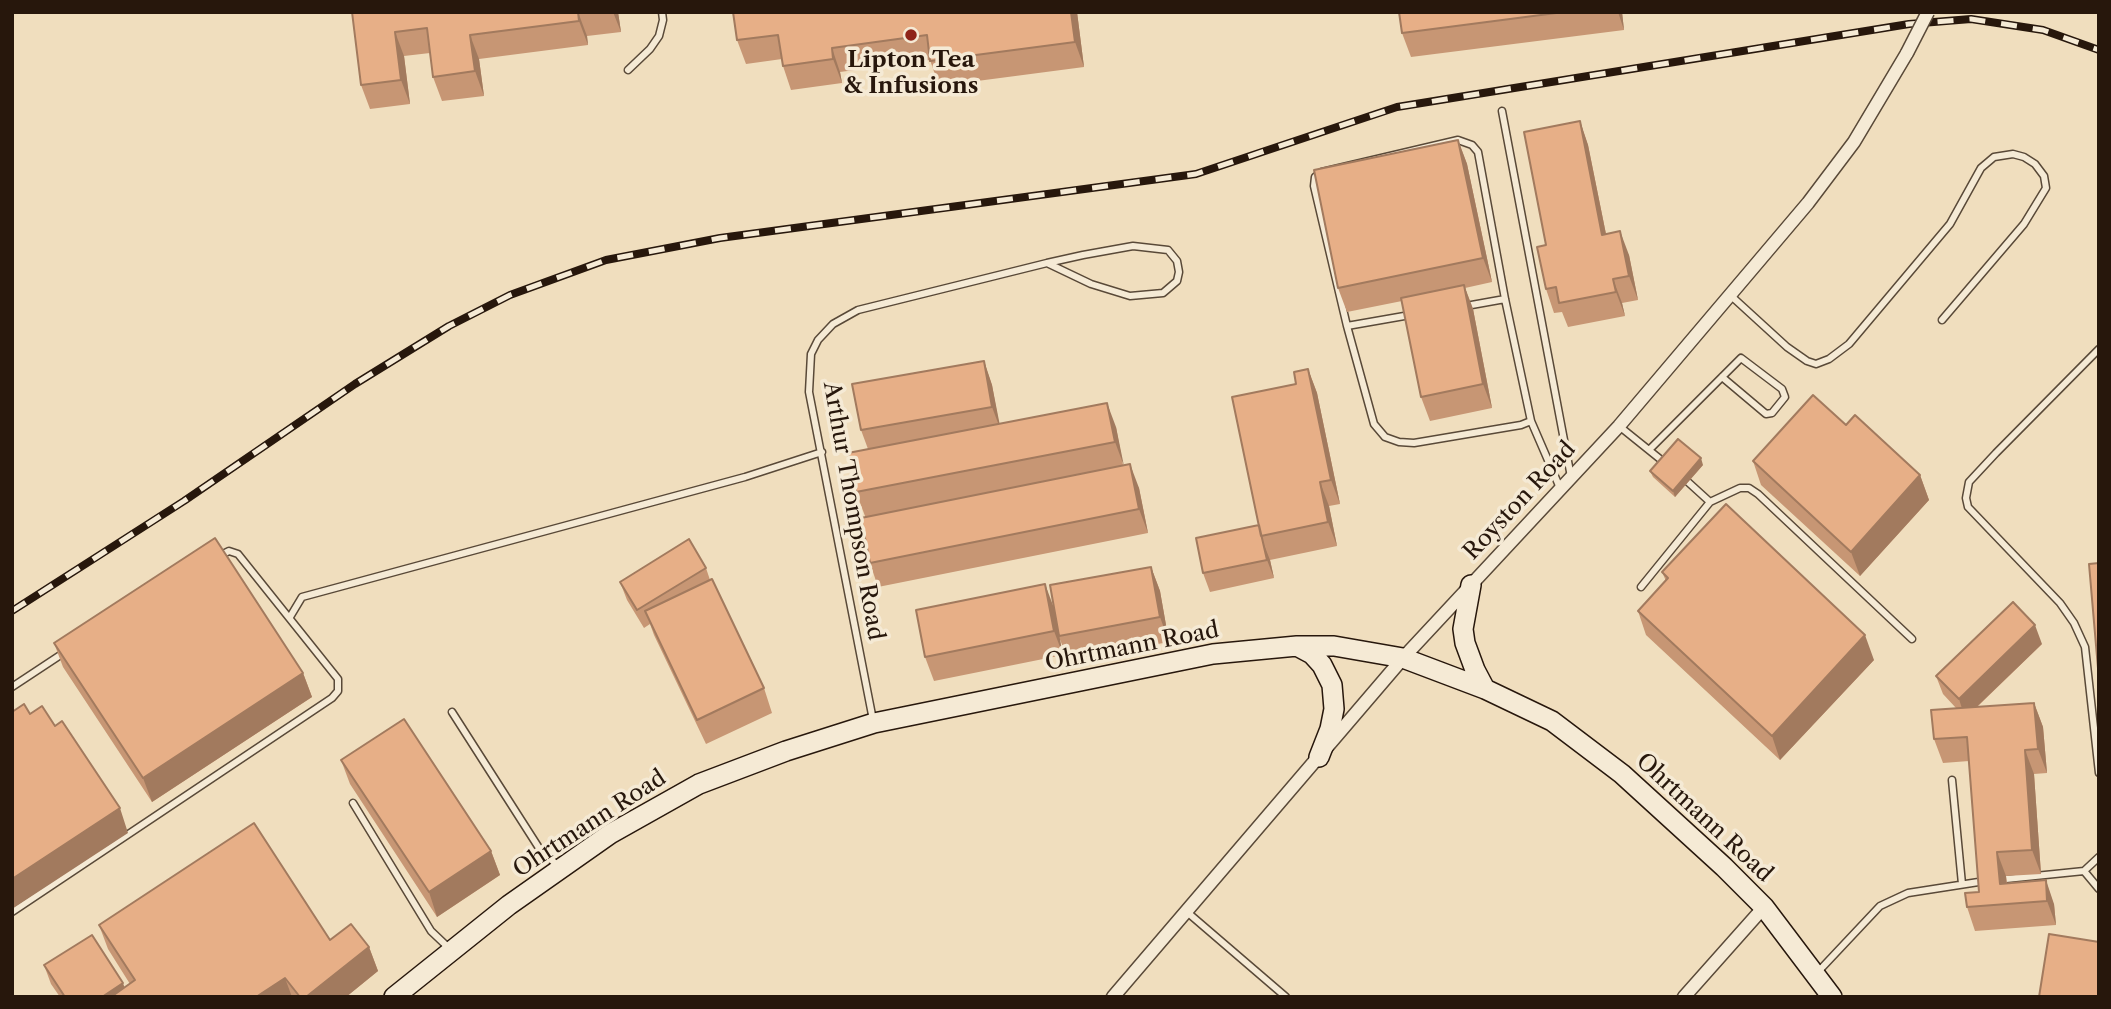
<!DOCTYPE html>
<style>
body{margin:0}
#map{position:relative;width:2111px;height:1009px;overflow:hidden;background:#f0debe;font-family:"Libre Caslon Text",serif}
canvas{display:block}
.frame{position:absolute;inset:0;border:14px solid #27170c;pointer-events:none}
</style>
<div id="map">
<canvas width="2111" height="1009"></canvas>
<div class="frame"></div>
</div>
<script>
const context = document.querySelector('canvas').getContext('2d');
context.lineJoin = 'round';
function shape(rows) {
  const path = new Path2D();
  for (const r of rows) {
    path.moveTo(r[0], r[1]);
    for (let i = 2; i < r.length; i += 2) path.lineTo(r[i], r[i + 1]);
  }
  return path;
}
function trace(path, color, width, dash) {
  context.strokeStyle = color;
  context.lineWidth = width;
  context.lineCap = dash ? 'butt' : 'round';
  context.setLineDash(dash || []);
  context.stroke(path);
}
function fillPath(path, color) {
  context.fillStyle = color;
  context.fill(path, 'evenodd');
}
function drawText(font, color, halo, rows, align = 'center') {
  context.font = font + ' "Libre Caslon Text",serif';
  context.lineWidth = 7;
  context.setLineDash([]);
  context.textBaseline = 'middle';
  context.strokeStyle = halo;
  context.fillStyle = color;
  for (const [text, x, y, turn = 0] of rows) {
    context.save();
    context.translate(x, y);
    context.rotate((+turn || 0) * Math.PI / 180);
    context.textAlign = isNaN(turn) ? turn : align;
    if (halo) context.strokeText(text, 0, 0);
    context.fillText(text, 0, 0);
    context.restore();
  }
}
const lane = shape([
 [628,70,650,49,659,36,663,20,662,12],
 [1502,111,1571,477],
 [1458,140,1472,145,1478,152,1505,299,1531,421,1521,425,1414,443,1399,442,1385,437,1374,424,1347,326,1314,186,1315,177,1322,172,1458,140],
 [1729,294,1787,347,1807,361,1816,364,1829,359,1849,344,1950,224,1981,168,1994,157,2013,154,2024,157,2035,164,2044,176,2046,188,2024,224,1942,320],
 [1466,306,1505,299],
 [1347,326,1410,315],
 [2099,349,1996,453,1969,482,1966,498,1968,507,2060,603,2074,623,2085,647,2099,773],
 [1531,421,1560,488],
 [1619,426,1665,463],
 [1649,450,1741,358,1782,389,1785,397,1772,413,1766,414,1722,377],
 [1710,502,1740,488,1749,488,1758,494,1912,639],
 [1641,587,1710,502,1688,482],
 [290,617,302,597,745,477,822,452],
 [12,687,65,652],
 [452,712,539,848,559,867],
 [873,720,809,392,811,354,818,340,833,324,858,310,1047,263,1083,255,1133,246,1168,250,1177,261,1179,272,1177,281,1163,293,1130,296,1091,284,1047,263],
 [1952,780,1962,884],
 [353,803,431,931,451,950],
 [2084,871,2099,889],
 [2006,879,2084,871,2099,857],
 [12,912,332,698,338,691,338,679,238,554,229,551,217,557],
 [1187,912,1286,997],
 [1816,974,1880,906,1908,893,1985,881]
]);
const street = shape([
 [1113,997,1403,658,1619,426,1808,203,1854,142,1907,53],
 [1684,997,1764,907]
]);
const secondary = shape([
 [1471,585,1463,629,1465,643,1475,670,1485,689],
 [1297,646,1312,654,1322,665,1332,685,1334,709,1330,729,1319,757],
 [394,997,509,905,610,834,699,784,786,751,874,723,1213,654,1297,646,1334,646,1403,658,1485,689,1552,721,1622,774,1724,867,1764,907,1832,997]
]);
const rail = shape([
 [12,611,184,501,355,384,449,326,510,295,606,260,720,238,1196,174,1397,107,1909,24,1971,19,2043,30,2099,50]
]);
const streetBridge = shape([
 [1907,53,1928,12]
]);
const wall = shape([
 [352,12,618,12,621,32,587,36,588,45,479,59,484,96,442,101,433,77,430,53,404,56,410,104,370,109,361,85],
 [733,12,1077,12,1084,67,939,86,930,60,840,72,842,83,791,90,783,66,782,59,746,64,737,40],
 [1399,12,1622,12,1624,30,1411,57,1402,33],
 [1580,121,1588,145,1606,234,1629,255,1638,300,1622,303,1625,316,1568,327,1562,312,1554,313,1546,289,1546,245],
 [1458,140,1467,164,1492,282,1465,288,1473,309,1492,408,1430,421,1421,397,1402,301,1347,312,1338,288],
 [984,361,992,385,999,424,1116,427,1123,465,1139,488,1148,533,878,587,870,563,865,516,856,492,868,449,861,430],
 [1308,369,1317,393,1340,504,1329,506,1337,546,1270,560,1274,578,1210,592,1203,573,1259,525,1296,384],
 [1846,425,1920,475,1929,500,1860,576,1761,485,1753,461],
 [1703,465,1675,497,1653,477,1650,471],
 [1151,567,1160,591,1169,642,1068,660,1059,637,1063,655,934,681,925,657,1054,608],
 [706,568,710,580,764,688,772,713,706,744,654,635,650,624,644,628,627,600,620,582],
 [1662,572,1874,660,1780,760,1646,635,1638,611,1666,581],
 [54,643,303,673,312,697,152,802,63,667],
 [2042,644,1977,707,2034,703,2043,727,2047,773,2034,774,2041,874,2006,876,2007,883,2054,904,2056,925,1975,931,1967,907,1979,892,1969,761,1943,763,1934,739,1956,708,1943,694,1936,676],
 [341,760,491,851,500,875,437,917,350,784],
 [99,925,330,940,369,947,378,971,346,997,60,997,51,984,44,965,125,988,130,984,108,949]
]);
const shadedWall = shape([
 [578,12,587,36,588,45,579,21],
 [613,12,618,12,621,32],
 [1071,12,1077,12,1084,67,1075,42],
 [1618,12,1622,12,1624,30],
 [395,32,404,56,410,104,401,80],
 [470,35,479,59,484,96,475,71],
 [832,48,840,72,842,83,833,59],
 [1580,121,1588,145,1611,259,1602,235],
 [1458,140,1467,164,1492,282,1483,258],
 [1620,231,1629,255,1638,300,1629,276],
 [1613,279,1622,303,1625,316,1616,292],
 [1464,285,1473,309,1492,408,1483,384],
 [984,361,992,385,1001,431,992,407],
 [1308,369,1317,393,1340,504,1331,480],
 [1107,403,1116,427,1124,466,1115,442],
 [1701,458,1703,465,1675,497,1673,491],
 [1130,464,1139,488,1148,533,1139,509],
 [1920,475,1929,500,1860,576,1851,552],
 [1320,482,1329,506,1337,546,1328,522],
 [1263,542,1270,560,1274,578,1267,560],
 [1151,567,1160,591,1169,642,1160,617],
 [1045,584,1054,608,1063,655,1054,631],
 [2035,625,2042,644,1965,718,1959,699],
 [1865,635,1874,660,1780,760,1772,736],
 [303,673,312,697,152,802,143,778],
 [2034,703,2043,727,2047,773,2038,749],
 [2025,750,2034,774,2041,874,2032,850],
 [120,808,128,833,12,909,12,879],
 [491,851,500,875,437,917,429,892],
 [1997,852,2006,876,2008,904,2000,884],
 [2046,880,2054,904,2056,925,2047,901],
 [369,947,378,971,346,997,306,997],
 [285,978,292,997,256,997],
 [123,983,128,997,102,997]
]);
const building = shape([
 [352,12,578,12,579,21,470,35,475,71,433,77,427,28,395,32,401,80,361,85,352,12],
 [733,12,1071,12,1075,42,930,61,927,35,832,48,833,59,783,66,778,35,737,40,733,12],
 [1399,12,1564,12,1402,33,1399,12],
 [1580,121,1602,235,1620,231,1629,276,1613,279,1616,292,1559,303,1556,287,1546,289,1537,247,1546,245,1524,132,1580,121],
 [1458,140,1483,258,1338,288,1314,170,1458,140],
 [1464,285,1483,384,1421,397,1401,298,1464,285],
 [984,361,992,407,861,430,852,384,984,361],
 [1308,369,1331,480,1320,482,1328,522,1261,536,1232,397,1296,384,1294,372,1308,369],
 [1813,395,1846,425,1855,415,1920,475,1851,552,1753,461,1813,395],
 [1107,403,1115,442,856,492,848,453,1107,403],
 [1678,439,1701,458,1673,491,1650,471,1678,439],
 [1130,464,1139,509,870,563,861,518,1130,464],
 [1726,504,1865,635,1772,736,1638,611,1668,578,1662,572,1726,504],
 [1259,525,1267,560,1203,573,1196,538,1259,525],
 [215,538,303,673,143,778,54,643,215,538],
 [689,539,706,568,637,610,620,582,689,539],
 [2099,563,2099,680,2089,564,2099,563],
 [1151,567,1160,617,1059,636,1050,585,1151,567],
 [712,579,764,688,697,720,645,611,712,579],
 [1045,584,1054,631,925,657,916,610,1045,584],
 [2013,602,2035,625,1959,699,1936,676,2013,602],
 [2034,703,2038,749,2025,750,2032,850,1997,852,2000,884,2046,880,2047,901,1967,907,1965,893,1979,892,1967,737,1934,739,1931,710,2034,703],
 [24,704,30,714,42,706,55,726,62,721,120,808,12,879,12,712,24,704],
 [404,719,491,851,429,892,341,760,404,719],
 [254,823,330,940,351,924,369,947,306,997,300,997,285,978,256,997,111,997,135,980,99,925,254,823],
 [2049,934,2099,942,2099,997,2039,997,2049,934],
 [92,935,123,983,102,997,65,997,44,965,92,935]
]);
const markers = [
 [911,35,7,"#8f2418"]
];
const poiNames = [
 ["Lipton Tea",911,60],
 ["& Infusions",911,86]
];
const streetNames = [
 ["Royston Road",1520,501,-47],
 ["Arthur Thompson Road",853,511,80],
 ["Ohrtmann Road",1132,647,-11],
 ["Ohrtmann Road",1704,818,43],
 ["Ohrtmann Road",590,824,-33]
];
trace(lane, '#594938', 9);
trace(street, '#594938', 15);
trace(secondary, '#27170c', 22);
trace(lane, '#f5ead5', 6);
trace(street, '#f5ead5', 12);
trace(secondary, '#f5ead5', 19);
trace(rail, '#27170c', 8);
trace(rail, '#f5ead5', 5, [16]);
trace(streetBridge, '#594938', 15, []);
trace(streetBridge, '#f5ead5', 12);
fillPath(wall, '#c79674');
fillPath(shadedWall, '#a27a5e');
fillPath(building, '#e7af87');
trace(building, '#a27a5e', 2);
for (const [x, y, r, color] of markers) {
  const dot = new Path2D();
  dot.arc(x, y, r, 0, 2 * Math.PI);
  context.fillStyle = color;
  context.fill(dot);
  trace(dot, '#f5ead5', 2.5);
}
drawText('bold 23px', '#27170c', '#f5ead5', poiNames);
drawText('23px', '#27170c', '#f5ead5', streetNames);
</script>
